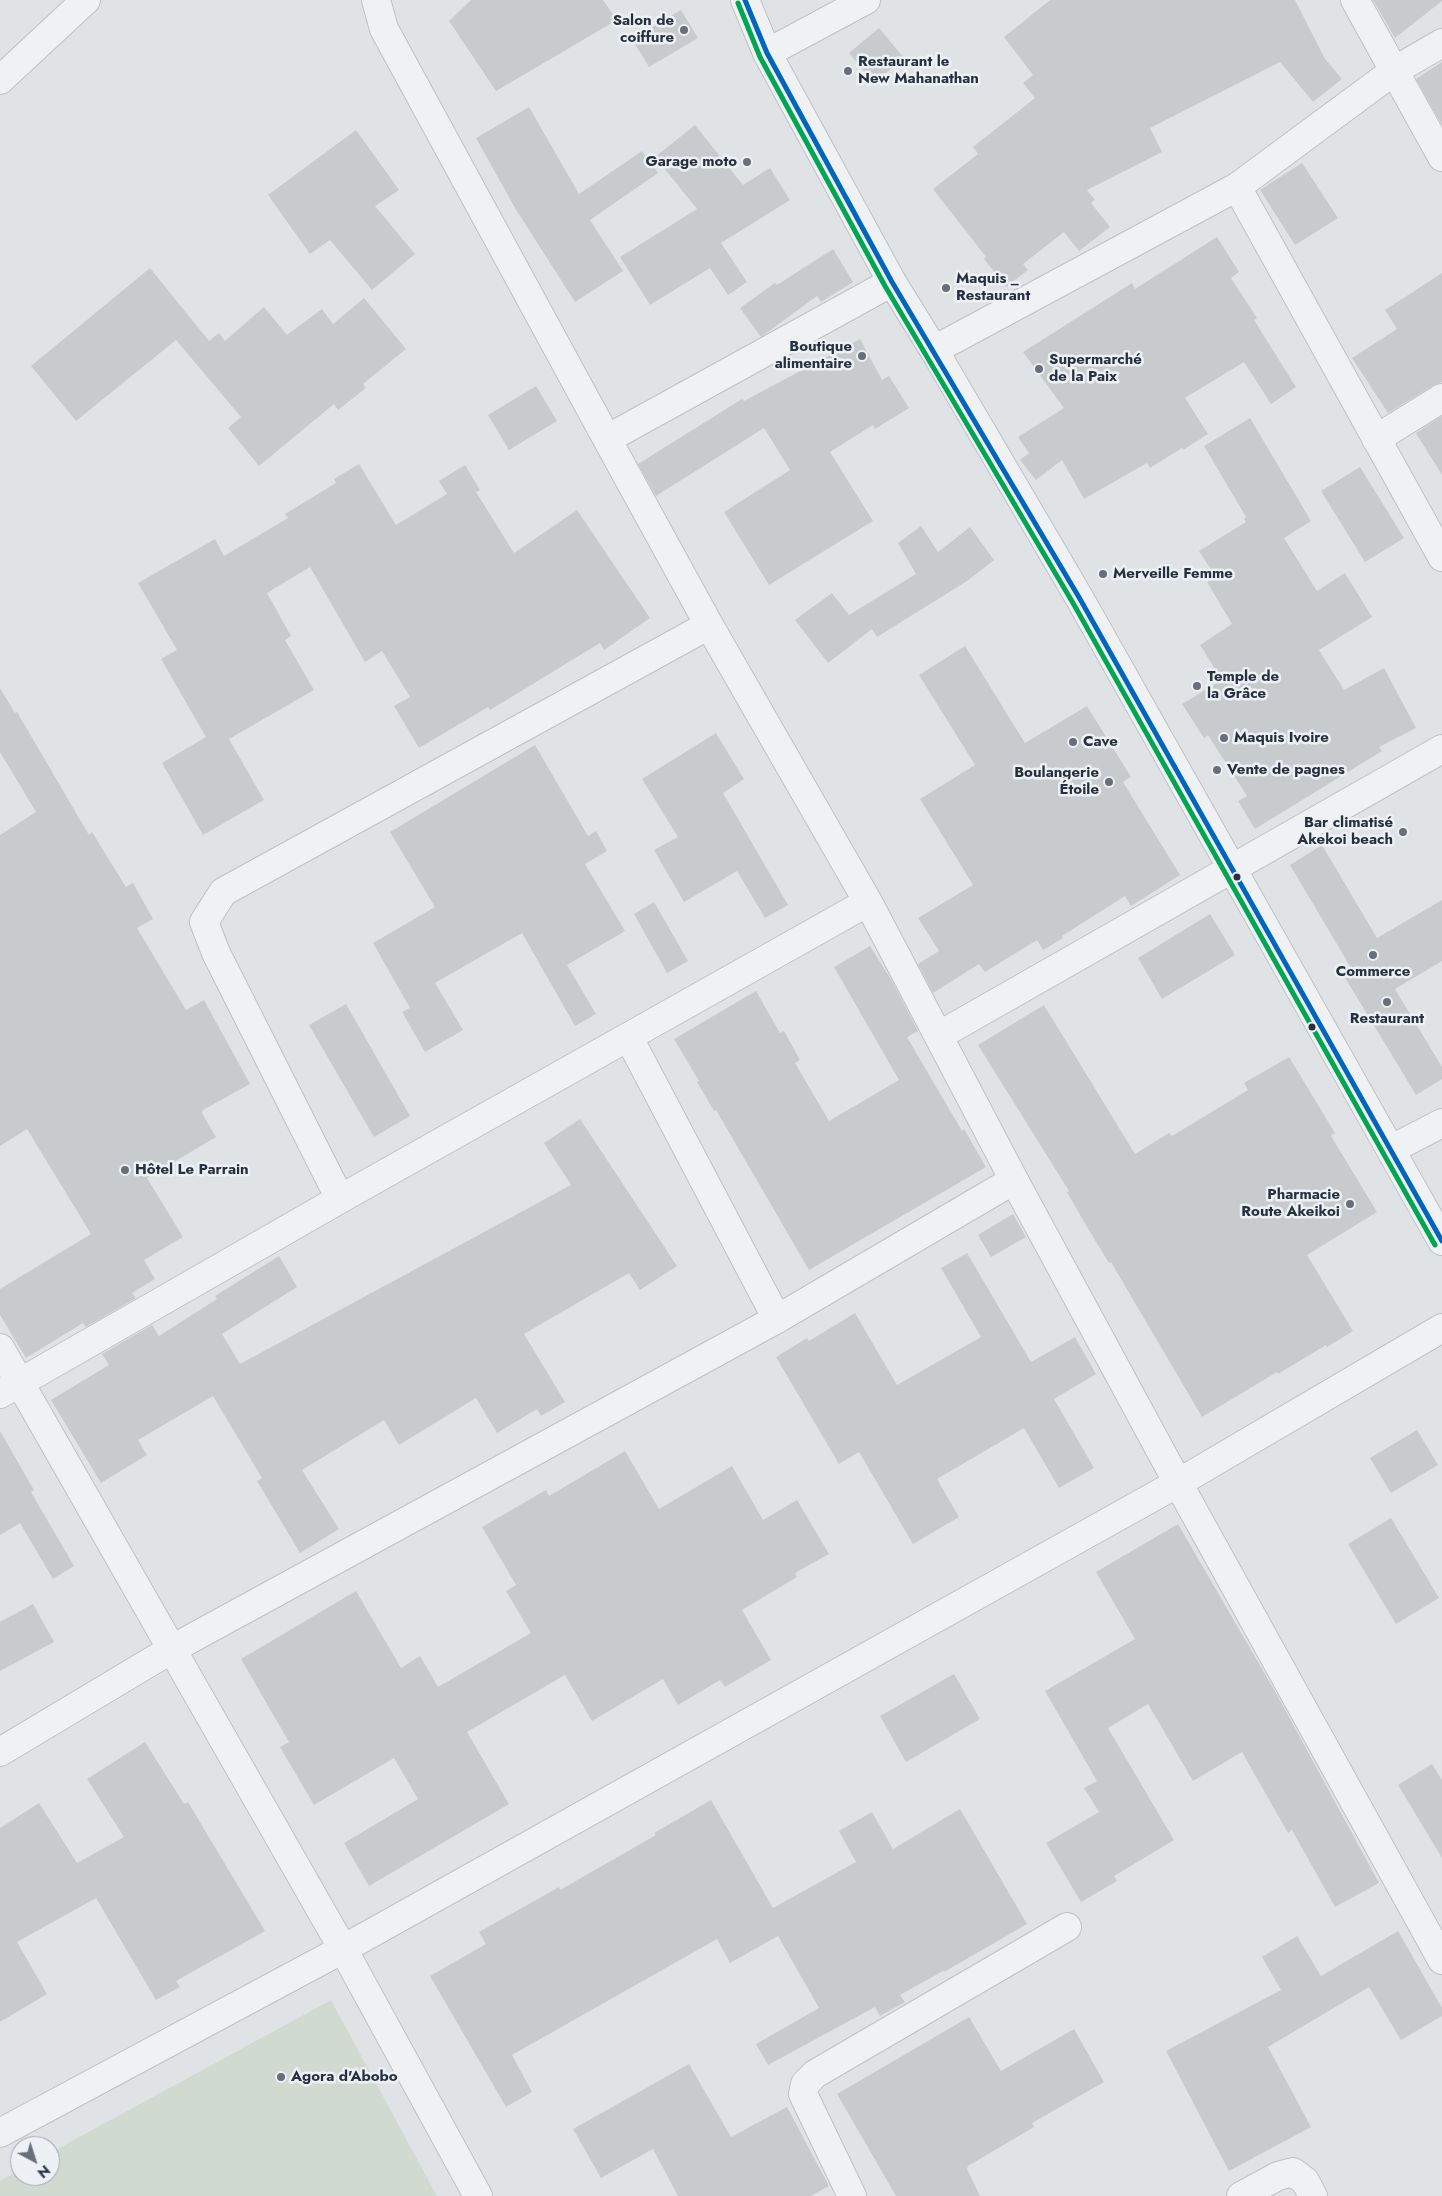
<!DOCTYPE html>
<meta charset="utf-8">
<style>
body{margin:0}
#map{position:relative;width:1442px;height:2196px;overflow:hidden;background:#e0e3e6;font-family:Jost,sans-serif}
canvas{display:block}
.north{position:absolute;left:10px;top:2136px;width:50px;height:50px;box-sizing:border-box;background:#edf1f5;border:1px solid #9ea4ac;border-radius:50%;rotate:140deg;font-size:14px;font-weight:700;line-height:20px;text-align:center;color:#27303f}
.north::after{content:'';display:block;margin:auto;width:18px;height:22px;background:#686f79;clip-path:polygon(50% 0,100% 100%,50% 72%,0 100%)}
</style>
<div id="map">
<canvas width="1442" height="2196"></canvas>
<div class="north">N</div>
</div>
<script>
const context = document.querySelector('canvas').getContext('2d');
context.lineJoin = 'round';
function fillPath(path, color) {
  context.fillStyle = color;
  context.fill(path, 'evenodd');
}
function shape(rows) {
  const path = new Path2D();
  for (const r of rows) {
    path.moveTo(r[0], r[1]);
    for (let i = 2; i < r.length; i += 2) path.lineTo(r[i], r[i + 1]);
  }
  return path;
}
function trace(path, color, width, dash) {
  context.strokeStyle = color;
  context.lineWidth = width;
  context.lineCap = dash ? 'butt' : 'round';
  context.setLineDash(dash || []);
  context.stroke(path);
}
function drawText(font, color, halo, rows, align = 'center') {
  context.font = font + ' Jost,sans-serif';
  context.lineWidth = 5;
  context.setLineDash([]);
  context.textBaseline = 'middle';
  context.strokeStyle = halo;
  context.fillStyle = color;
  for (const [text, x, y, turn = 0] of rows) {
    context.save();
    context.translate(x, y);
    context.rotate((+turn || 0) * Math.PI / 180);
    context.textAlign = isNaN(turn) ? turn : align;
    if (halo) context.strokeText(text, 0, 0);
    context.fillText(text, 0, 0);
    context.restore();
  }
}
const green = shape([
 [331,2000,437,2196,0,2196,0,2181,20,2170,20,2176,50,2176,50,2153]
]);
const building = shape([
 [471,0,603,0,617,20,496,91,449,21],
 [1050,0,1295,0,1325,59,1342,79,1313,102,1280,62,1150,128,1162,152,1087,190,1095,200,1091,203,1110,227,1079,251,1064,232,1023,264,1028,270,1006,287,984,259,986,257,933,189,978,154,973,147,1035,98,1023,83,1033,75,1004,37],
 [1373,0,1442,0,1442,1,1395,38],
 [681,10,698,38,649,67,632,39],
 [879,28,904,58,874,83,849,53],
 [1442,62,1442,125,1416,79],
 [529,107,579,194,642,151,658,173,590,220,623,271,575,302,515,208,476,138],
 [695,125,743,185,770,168,790,200,721,243,747,282,728,295,710,268,650,305,620,257,697,209,655,157],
 [356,130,399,190,375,206,415,254,372,290,330,240,310,254,268,195],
 [1302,163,1338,218,1295,245,1260,190],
 [1217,237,1239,272,1231,278,1257,318,1254,320,1296,387,1271,404,1244,362,1185,398,1208,434,1183,450,1182,448,1150,468,1147,463,1084,499,1062,460,1036,480,1020,460,1029,453,1018,437,1064,408,1023,352,1132,283,1135,289],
 [833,249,853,282,821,302,817,296,761,337,740,308,775,283,777,285],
 [150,268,209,341,219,333,225,341,264,307,287,335,322,309,333,324,364,298,406,349,363,384,366,388,338,410,334,404,259,466,228,428,241,417,176,340,76,421,31,366],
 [1442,273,1442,382,1434,385,1388,413,1352,358,1397,329,1385,310],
 [860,339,882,380,889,376,909,408,875,429,873,425,830,452,873,521,769,585,724,512,790,470,764,428,656,496,638,464,742,399,744,401],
 [536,386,557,421,509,450,488,415],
 [1442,416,1442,475,1416,433],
 [1250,418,1311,521,1284,538,1317,591,1345,573,1372,617,1319,650,1344,690,1384,668,1416,728,1379,747,1382,751,1255,829,1238,801,1247,796,1208,735,1204,738,1182,704,1222,680,1200,645,1232,624,1207,582,1216,577,1199,551,1246,522,1244,519,1246,517,1204,446],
 [359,464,396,525,447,494,439,481,465,465,480,490,476,492,514,553,577,510,650,618,604,650,600,643,490,710,488,707,419,748,394,706,410,697,382,651,365,662,310,567,267,593,291,636,285,640,314,690,229,739,264,800,203,835,162,763,206,737,161,659,177,650,138,583,215,539,224,556,288,518,285,514,336,483,334,479],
 [1360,467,1404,538,1365,562,1321,491],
 [921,526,938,552,970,527,994,560,967,581,877,637,872,629,828,663,795,620,832,593,849,615,916,574,898,543],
 [965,646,1025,743,1087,706,1131,777,1123,782,1180,875,1131,906,1125,896,1062,936,1063,938,1043,950,1037,940,985,972,979,964,933,993,918,964,939,951,918,918,973,885,920,799,975,765,919,675],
 [0,688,15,713,17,712,89,835,92,832,126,887,133,883,153,919,137,928,186,1010,204,1000,250,1084,203,1110,202,1113,216,1137,147,1178,183,1237,144,1260,155,1279,132,1293,136,1298,86,1327,83,1323,26,1358,0,1315,0,1289,91,1234,27,1129,0,1146,0,835,36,812,0,752],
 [716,733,744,779,723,793,788,905,765,918,737,871,684,902,654,850,678,837,642,779],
 [535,745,588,836,596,831,607,851,585,864,625,931,567,965,596,1014,575,1026,522,933,435,983,463,1030,425,1052,402,1012,410,1008,373,943,435,907,390,832],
 [1322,845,1377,938,1442,900,1442,961,1395,989,1442,1067,1442,1079,1416,1095,1341,971,1350,966,1290,865],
 [654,902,688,961,667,973,634,914],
 [1210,914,1235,955,1162,999,1138,958],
 [870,946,892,981,918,1031,907,1037,962,1131,964,1129,986,1167,809,1270,716,1110,714,1111,697,1082,699,1081,674,1039,756,991,780,1033,784,1031,800,1060,795,1063,829,1121,899,1080,834,967],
 [346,1004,410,1116,374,1137,309,1025],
 [1044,1005,1135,1154,1169,1133,1172,1136,1248,1090,1244,1083,1289,1057,1335,1133,1331,1136,1377,1212,1307,1255,1353,1331,1327,1347,1326,1345,1278,1374,1277,1372,1202,1417,1111,1262,1109,1263,1087,1227,1067,1192,1069,1191,978,1045],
 [580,1119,677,1266,640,1290,629,1273,524,1334,565,1402,541,1416,537,1409,497,1433,476,1398,399,1445,384,1420,302,1470,339,1529,300,1553,257,1481,262,1478,213,1396,138,1440,147,1455,101,1483,51,1400,109,1365,102,1354,152,1325,159,1336,217,1299,215,1296,279,1256,297,1287,222,1334,240,1364,571,1185,544,1143],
 [1013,1214,1026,1237,991,1257,978,1235],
 [967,1253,1031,1362,1075,1337,1096,1374,1054,1399,1094,1468,1059,1488,1024,1428,937,1479,959,1517,913,1544,859,1452,839,1464,776,1357,807,1338,809,1341,855,1313,897,1385,981,1337,941,1268],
 [1417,1430,1438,1465,1391,1493,1370,1458],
 [0,1431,34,1490,31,1492,74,1566,53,1579,20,1523,0,1535],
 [625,1451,659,1509,732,1466,763,1520,797,1500,829,1554,795,1573,797,1577,742,1610,771,1660,725,1687,720,1680,678,1705,663,1679,592,1721,565,1675,467,1732,509,1804,369,1886,344,1843,418,1799,394,1758,314,1805,280,1747,289,1742,241,1659,356,1591,401,1668,420,1656,438,1687,531,1633,506,1591,516,1585,482,1527,546,1490,549,1496],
 [1391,1518,1439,1598,1396,1624,1348,1544],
 [1178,1524,1276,1693,1379,1883,1335,1907,1292,1830,1288,1833,1242,1752,1193,1781,1148,1704,1108,1728,1174,1840,1114,1876,1117,1881,1081,1902,1046,1843,1099,1812,1084,1788,1097,1781,1045,1691,1135,1639,1096,1572],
 [33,1604,54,1642,0,1671,0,1622],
 [954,1674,980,1719,906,1762,880,1716],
 [145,1742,184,1804,188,1802,265,1931,176,1981,180,1987,156,2000,96,1898,17,1942,47,1994,0,2022,0,1828,39,1803,77,1863,124,1837,87,1779],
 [1432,1764,1442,1780,1442,1858,1398,1785],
 [711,1800,773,1908,856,1862,839,1831,872,1812,893,1849,960,1809,1027,1924,944,1972,943,1971,900,1995,905,2002,880,2016,875,2007,768,2065,756,2044,819,2008,778,1936,730,1963,717,1939,512,2055,532,2092,506,2107,430,1976,486,1944,479,1932,559,1887,560,1890,656,1835,654,1833],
 [1398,1931,1442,2008,1442,2016,1401,2040,1369,1987,1268,2047,1311,2127,1229,2171,1166,2051,1281,1990,1262,1957,1297,1936,1321,1976],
 [969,2017,1001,2071,1074,2029,1104,2082,1032,2123,1034,2127,968,2166,967,2169,980,2196,896,2196,837,2094],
 [689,2064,731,2137,787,2107,829,2186,811,2196,678,2196,653,2149,601,2178,573,2129]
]);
const minor = shape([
 [376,0,384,29,607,439,709,625,868,902,1014,1180,1178,1483,1442,1960],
 [745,0,767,53,892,282,934,350,1080,599,1442,1241],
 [1355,0,1442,157],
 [767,53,866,0],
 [0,80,86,0],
 [1237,187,1442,557],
 [934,350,1237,187,1394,71,1442,43],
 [607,439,892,282],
 [1376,439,1442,398],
 [940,1035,1442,749],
 [629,1038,777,1319],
 [1392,1149,1442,1123],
 [340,1199,216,953,204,922,223,892,709,625],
 [0,1348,343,1949,478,2196],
 [0,1394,340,1199,868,902],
 [0,1752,172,1649,777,1319,1014,1180],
 [0,2133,343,1949,1178,1483,1442,1328],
 [852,2196,803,2094,805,2084,815,2074,1067,1927],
 [1241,2196,1278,2176,1293,2172,1305,2181,1313,2196]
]);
const bus1 = shape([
 [745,0,767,53,892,282,1080,599,1442,1241]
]);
const bus2 = shape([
 [738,3,760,57,885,286,1073,603,1435,1245]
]);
const markers = [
 [684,30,5,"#686f79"],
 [848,71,5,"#686f79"],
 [747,162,5,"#686f79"],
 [946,288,5,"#686f79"],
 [862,356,5,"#686f79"],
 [1039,369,5,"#686f79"],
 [1103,574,5,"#686f79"],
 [1197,686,5,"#686f79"],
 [1224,738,5,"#686f79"],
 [1073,742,5,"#686f79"],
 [1217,770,5,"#686f79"],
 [1109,782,5,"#686f79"],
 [1403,832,5,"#686f79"],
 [1237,877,4.5,"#27303f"],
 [1373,955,5,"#686f79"],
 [1387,1002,5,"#686f79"],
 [1312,1027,4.5,"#27303f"],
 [125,1170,5,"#686f79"],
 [1350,1204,5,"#686f79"],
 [281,2077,5,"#686f79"]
];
const poiNames = [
 ["Salon de",674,21,"right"],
 ["coiffure",674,38,"right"],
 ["Restaurant le",858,62],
 ["New Mahanathan",858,79],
 ["Garage moto",737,162,"right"],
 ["Maquis _",956,279],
 ["Restaurant",956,296],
 ["Boutique",852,347,"right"],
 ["alimentaire",852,364,"right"],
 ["Supermarché",1049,360],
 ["de la Paix",1049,377],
 ["Merveille Femme",1113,574],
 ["Temple de",1207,677],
 ["la Grâce",1207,694],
 ["Maquis Ivoire",1234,738],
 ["Cave",1083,742],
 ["Vente de pagnes",1227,770],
 ["Boulangerie",1099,773,"right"],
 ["Étoile",1099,790,"right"],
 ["Bar climatisé",1393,823,"right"],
 ["Akekoi beach",1393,840,"right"],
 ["Commerce",1373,972,"center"],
 ["Restaurant",1387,1019,"center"],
 ["Hôtel Le Parrain",135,1170],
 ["Pharmacie",1340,1195,"right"],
 ["Route Akeikoi",1340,1212,"right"],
 ["Agora d'Abobo",291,2077]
];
fillPath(green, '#d1dad1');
fillPath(building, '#c8cbce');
trace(minor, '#bec1c4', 30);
trace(minor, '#f0f1f2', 28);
trace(bus1, '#0065bd', 5);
trace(bus2, '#00a651', 5);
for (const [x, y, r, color] of markers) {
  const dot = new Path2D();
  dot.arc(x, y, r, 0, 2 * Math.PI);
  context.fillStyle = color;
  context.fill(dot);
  trace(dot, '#edf1f5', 2);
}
drawText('bold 15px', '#27303f', '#edf1f5', poiNames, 'left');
</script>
